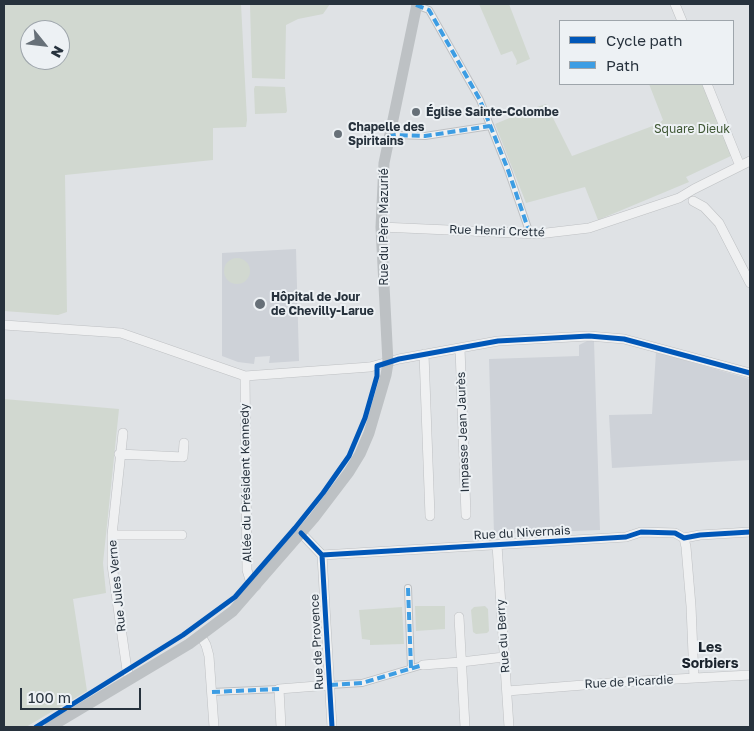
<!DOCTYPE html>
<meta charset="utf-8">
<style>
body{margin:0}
#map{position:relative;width:754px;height:731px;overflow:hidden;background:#dfe2e5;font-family:"Golos Text",sans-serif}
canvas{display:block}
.frame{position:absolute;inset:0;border:5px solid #27323d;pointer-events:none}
.legend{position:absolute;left:559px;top:20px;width:175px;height:65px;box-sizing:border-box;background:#edf1f4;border:1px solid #9ea5ab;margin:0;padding:6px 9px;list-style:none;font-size:15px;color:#27323d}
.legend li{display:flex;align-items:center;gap:10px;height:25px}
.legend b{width:25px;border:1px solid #9ea5ab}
.north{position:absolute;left:20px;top:20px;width:50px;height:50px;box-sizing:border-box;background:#edf1f4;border:1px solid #9ea5ab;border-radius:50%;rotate:119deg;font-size:14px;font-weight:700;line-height:20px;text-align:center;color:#27323d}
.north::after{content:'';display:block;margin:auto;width:18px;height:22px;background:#677078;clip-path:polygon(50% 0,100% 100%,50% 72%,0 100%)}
.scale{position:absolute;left:20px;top:688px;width:121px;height:22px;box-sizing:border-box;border:2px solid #27323d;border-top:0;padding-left:6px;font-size:15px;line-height:18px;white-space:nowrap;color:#27323d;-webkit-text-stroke:4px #edf1f4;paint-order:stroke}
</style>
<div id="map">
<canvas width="754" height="731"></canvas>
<div class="frame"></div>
<ul class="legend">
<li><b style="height:6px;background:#0057b8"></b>Cycle path</li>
<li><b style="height:6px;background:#3d9de3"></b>Path</li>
</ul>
<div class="north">N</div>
<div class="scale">100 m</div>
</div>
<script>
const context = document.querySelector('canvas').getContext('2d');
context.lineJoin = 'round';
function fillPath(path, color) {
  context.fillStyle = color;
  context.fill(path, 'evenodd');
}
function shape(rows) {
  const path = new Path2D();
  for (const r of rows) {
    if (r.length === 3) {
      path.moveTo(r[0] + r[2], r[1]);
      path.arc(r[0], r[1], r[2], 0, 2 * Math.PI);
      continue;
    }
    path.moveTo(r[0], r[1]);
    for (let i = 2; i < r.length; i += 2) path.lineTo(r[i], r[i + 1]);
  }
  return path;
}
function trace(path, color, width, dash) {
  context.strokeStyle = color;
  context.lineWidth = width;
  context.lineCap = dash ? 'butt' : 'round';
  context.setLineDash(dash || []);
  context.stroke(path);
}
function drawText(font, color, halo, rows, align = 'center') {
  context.font = font + ' "Golos Text",sans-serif';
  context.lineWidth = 4;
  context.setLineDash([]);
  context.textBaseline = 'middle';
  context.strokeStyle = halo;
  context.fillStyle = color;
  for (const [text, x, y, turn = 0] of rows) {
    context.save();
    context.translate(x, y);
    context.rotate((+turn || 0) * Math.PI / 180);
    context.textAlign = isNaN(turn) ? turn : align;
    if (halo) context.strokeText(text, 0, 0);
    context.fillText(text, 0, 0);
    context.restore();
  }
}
const built = shape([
 [296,249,299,361,269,363,270,356,255,357,254,364,238,362,222,356,222,253],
 [587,341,594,341,600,530,494,534,489,359,579,356,579,345],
 [656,352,750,379,750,460,612,468,609,415,652,414]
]);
const green = shape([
 [4,4,241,4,247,120,246,127,213,128,213,160,65,175,67,312,58,315,4,311],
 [30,30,60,30,60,60,30,60],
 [250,4,330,4,323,14,298,19,286,25,285,79,252,78],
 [479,4,509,4,530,59,516,65,517,61,512,51,501,55],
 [649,84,705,84,733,155,686,177,689,182,598,220,585,187,526,203,495,124,512,117,515,114,546,104,572,156,658,124,663,120],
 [255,86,285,87,287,111,286,113,255,114,254,89],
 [237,271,13],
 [4,399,119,409,103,563,106,593,73,599,87,691,26,727,4,727],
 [415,606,445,606,445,629,416,631],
 [485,606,488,609,489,631,487,633,476,634,473,632,471,610,474,607],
 [402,607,404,644,370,645,370,640,362,639,359,610]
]);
const pedestrian = shape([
 [416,5,429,10,480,100,508,170,530,234],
 [388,137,396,135,425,136,490,126],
 [408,588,411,668],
 [330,685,362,683,423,665],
 [212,692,279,689]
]);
const minor = shape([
 [675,4,682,21],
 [707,84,740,166],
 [693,201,704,207,719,223,750,283],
 [381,227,538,234,589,228,679,198,694,189,750,161],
 [4,325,121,333,245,376,370,367,399,359,498,341,589,336,624,339,750,373],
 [460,348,466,515],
 [424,354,430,516],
 [245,376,247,570,250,580,256,586],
 [123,433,112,535,112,565,127,670,130,679],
 [119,454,183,457,184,443],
 [301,533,322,555,626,537,641,532,675,533,684,538,700,535,750,532],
 [112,535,182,535],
 [684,538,686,547,691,606,694,678],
 [497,545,509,727],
 [322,555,332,727],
 [459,617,465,727],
 [201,636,206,645,209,656,214,727],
 [423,665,461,662,504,657],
 [507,691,622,682,750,675],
 [281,727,279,689,330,685]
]);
const secondary = shape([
 [50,727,189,644,233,611,314,518,349,472,360,454,369,433,386,375,388,363,381,227,384,163,417,4]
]);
const quiet = shape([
 [416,5,429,10,480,100,508,170,530,234],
 [388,137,396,135,425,136,490,126],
 [408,588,411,668],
 [330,685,362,683,423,665],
 [212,692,279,689]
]);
const cycleway = shape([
 [301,533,322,555,626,537,641,532,675,533,684,538,700,535,750,532],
 [322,555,332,727],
 [36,727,183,635,235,597,295,528,323,493,349,456,365,418,377,376,377,366,399,359,498,341,589,336,624,339,750,373]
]);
const markers = [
 [416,112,5,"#677078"],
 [338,134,5,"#677078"],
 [260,304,6,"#677078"]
];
const poiNames = [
 ["Église Sainte-Colombe",426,112],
 ["Chapelle des",348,127],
 ["Spiritains",348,141],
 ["Hôpital de Jour",271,297],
 ["de Chevilly-Larue",271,311]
];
const parkNames = [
 ["Square Dieuk",692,129]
];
const streetNames = [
 ["Rue du Père Mazurié",384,227,-90],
 ["Rue Henri Cretté",497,231,2],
 ["Impasse Jean Jaurès",463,432,-92],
 ["Allée du Président Kennedy",246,483,-91],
 ["Rue du Nivernais",522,533,-3],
 ["Rue Jules Verne",117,586,-96],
 ["Rue du Berry",503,636,-94],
 ["Rue de Provence",317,642,-93],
 ["Rue de Picardie",629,682,-3]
];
const neighbourhoodNames = [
 ["Les",710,648],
 ["Sorbiers",710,664]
];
fillPath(built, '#ced2d8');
fillPath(green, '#d1d8d0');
trace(pedestrian, '#bec0c3', 8);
trace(minor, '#bec0c3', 10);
trace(pedestrian, '#eff0f1', 6);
trace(minor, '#eff0f1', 9);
trace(secondary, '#bdc1c4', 11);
trace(quiet, '#3d9de3', 4, [8, 4]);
trace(cycleway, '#0057b8', 5);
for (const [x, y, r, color] of markers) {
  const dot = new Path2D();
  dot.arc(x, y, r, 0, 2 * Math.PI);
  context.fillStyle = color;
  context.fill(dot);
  trace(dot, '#edf1f4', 2);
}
drawText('bold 12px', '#27323d', '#edf1f4', poiNames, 'left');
drawText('12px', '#405835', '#edf1f4', parkNames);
drawText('12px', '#27323d', '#edf1f4', streetNames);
drawText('bold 14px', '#1a232d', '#edf1f4', neighbourhoodNames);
</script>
